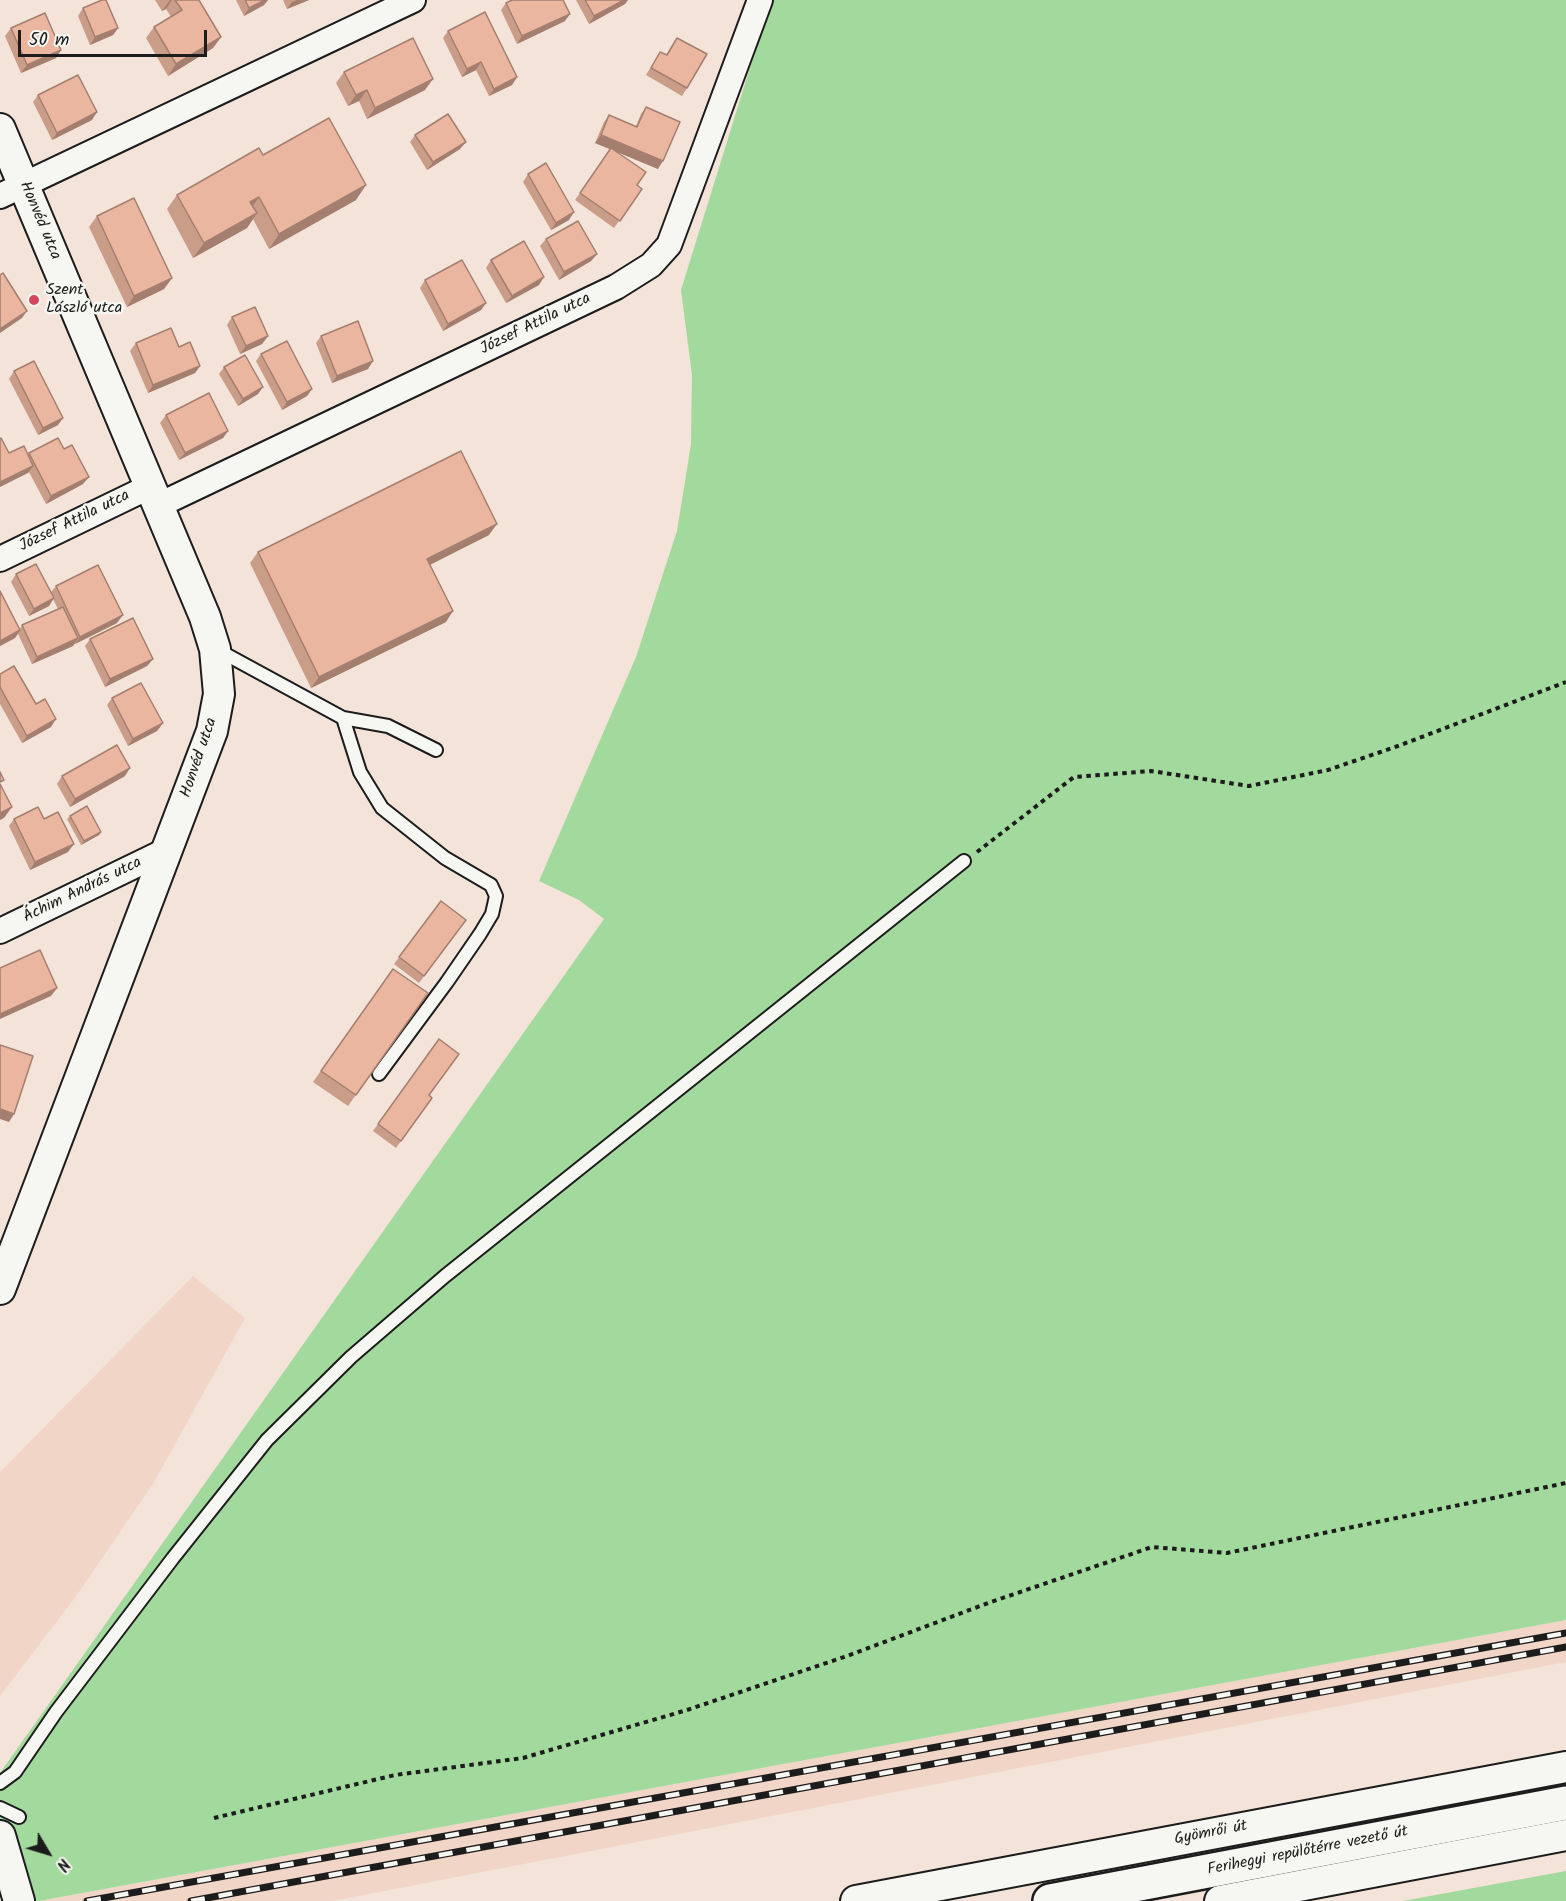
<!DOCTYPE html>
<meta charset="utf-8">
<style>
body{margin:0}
#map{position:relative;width:1566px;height:1901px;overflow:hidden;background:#f3e3d9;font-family:Kalam,sans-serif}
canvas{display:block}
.north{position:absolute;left:18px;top:1823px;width:60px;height:60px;-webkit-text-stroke:4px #f6f6f2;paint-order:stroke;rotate:128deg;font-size:16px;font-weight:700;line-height:24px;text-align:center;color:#1c1c1c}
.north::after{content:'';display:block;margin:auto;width:21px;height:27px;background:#1c1c1c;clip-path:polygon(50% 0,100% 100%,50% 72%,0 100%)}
.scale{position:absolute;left:18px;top:30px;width:189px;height:27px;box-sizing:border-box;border:3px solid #1c1c1c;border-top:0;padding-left:8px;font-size:18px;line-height:21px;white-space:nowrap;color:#1c1c1c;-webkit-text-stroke:4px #f6f6f2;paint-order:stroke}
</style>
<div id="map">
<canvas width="1566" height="1901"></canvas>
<div class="north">N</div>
<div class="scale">50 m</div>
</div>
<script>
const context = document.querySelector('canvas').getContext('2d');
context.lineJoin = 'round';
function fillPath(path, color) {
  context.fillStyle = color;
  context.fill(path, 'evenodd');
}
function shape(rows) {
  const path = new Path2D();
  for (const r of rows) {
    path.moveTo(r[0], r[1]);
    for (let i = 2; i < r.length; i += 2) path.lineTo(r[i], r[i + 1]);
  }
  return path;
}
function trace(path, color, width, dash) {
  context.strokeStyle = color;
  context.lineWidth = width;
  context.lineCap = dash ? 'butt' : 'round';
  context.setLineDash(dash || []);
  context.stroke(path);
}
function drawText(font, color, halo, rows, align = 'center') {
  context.font = font + ' Kalam,sans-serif';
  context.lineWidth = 5;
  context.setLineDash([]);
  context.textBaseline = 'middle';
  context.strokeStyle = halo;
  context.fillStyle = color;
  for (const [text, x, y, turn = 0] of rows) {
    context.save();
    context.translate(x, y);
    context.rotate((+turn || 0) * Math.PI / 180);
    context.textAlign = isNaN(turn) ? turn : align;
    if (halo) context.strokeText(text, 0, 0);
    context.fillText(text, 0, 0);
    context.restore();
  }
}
const built = shape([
 [193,1276,245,1318,153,1484,74,1599,0,1696,0,1472],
 [1566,1620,1566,1662,333,1901,39,1901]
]);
const green = shape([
 [771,0,1566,0,1566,1620,39,1901,19,1901,0,1836,0,1773,604,919,579,900,539,881,636,657,677,531,691,444,692,375,681,290],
 [1566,1871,1566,1901,1403,1901]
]);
const path = shape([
 [977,852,1074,777,1151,771,1249,786,1328,770,1398,746,1566,682],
 [214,1818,395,1775,523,1758,687,1710,847,1656,988,1603,1152,1547,1227,1553,1566,1483]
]);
const service = shape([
 [216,649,343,718,388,726,436,750],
 [343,718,360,772,382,808,445,858,491,885,496,896,492,914,480,934,447,982,379,1074],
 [0,1783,15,1772,56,1712,173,1558,267,1440,351,1357,445,1276,964,861],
 [0,1808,19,1817]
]);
const minor = shape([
 [0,196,413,0],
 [159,505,616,287,651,265,669,245,760,0],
 [0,559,151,486],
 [0,931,165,851]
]);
const tertiary = shape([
 [0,129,205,617,215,649,219,694,212,731,0,1289],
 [0,1836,19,1901],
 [856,1901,1566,1767],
 [1220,1901,1566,1835]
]);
const primary = shape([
 [1050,1901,1566,1803]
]);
const rail = shape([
 [87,1901,1566,1633],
 [191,1901,1566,1647]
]);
const wall = shape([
 [155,0,199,0,221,37,213,48,168,76,146,38,154,27,171,17,166,9,162,11],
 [236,0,268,0,264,5,244,16],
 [283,0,309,0,287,9],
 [576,0,628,0,625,4,589,24],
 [506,3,565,21,517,44,501,10],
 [83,8,118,28,113,35,90,45,78,16],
 [11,28,61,50,56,58,21,73,5,36],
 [448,31,517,77,512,85,489,96,476,70,462,77,443,38],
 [677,38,687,88,682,96,646,75,660,52,666,55],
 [344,72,425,90,367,119,359,101,348,106,336,83],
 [38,95,92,120,52,140,33,102],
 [646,107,658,169,616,151,637,185,642,189,614,228,575,200,610,149,595,143,604,122,609,115,636,126,641,114],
 [415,135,460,149,427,170,410,142],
 [263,155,356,200,269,249,253,219,247,228,193,258,167,209,177,195],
 [528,174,569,220,551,230,523,182],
 [97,216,172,278,164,289,127,307,89,227],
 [546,239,597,254,591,261,559,280,540,246],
 [491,260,539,285,506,303,486,268],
 [425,280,486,303,481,310,443,331,420,288],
 [232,317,268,336,262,344,240,354,227,325],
 [321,336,368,369,332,383,316,343],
 [136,343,179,347,200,366,195,373,148,393,130,351],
 [261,354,312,389,307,396,282,410,256,361],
 [224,367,258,394,238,406,219,374],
 [14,371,58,425,38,435,9,379],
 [166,415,228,431,223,438,179,460,160,423],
 [9,453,28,454,29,453,83,484,46,504,29,472,28,473],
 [489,535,430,564,446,622,311,688,250,563,258,552],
 [16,574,51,592,56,586,117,623,75,644,75,643,73,646,32,664,18,634,15,638,0,646,0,591,20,629,22,625,58,609,53,599,49,606,29,616,11,582],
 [90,639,153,659,147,666,105,687,85,646],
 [0,674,36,704,51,727,22,743,0,704],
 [112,698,163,723,157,731,128,746,107,705],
 [62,776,125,776,70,807,57,784],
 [70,816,101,832,99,835,81,845,67,819],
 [14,819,44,819,68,852,30,870,9,826],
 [441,901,466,920,419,983,394,964],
 [393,969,428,993,348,1106,313,1082],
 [439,1039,429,1095,432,1098,396,1148,373,1131]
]);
const shadedWall = shape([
 [170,0,172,0,166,9,162,11],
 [265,0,268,0,264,5,244,16,249,8],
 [297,0,309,0,287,9,292,2],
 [624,0,628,0,625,4,589,24,594,16],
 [570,14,565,21,517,44,522,36],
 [118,28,113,35,90,45,95,37],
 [221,37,213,48,168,76,176,64],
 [61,50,56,58,21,73,27,65],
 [481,62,476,70,462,77,467,69],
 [517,77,512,85,489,96,494,89],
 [433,79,425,90,367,119,375,108],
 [367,90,359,101,348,106,356,95],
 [97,112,92,120,52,140,57,133],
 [601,135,663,161,658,169,595,143],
 [466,142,460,149,427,170,433,162],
 [366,185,356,200,269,249,279,234],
 [259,197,249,212,250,202],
 [574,212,569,220,551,230,556,223],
 [257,213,247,228,193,258,204,243],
 [597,254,591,261,559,280,564,272],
 [544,277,539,285,506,303,512,296],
 [172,278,164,289,127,307,134,296],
 [486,303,481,310,443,331,448,324],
 [27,311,22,318,0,333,0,329],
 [268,336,262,344,240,354,246,346],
 [373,361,368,369,332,383,337,376],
 [200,366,195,373,148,393,153,385],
 [263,387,258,394,238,406,243,399],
 [312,389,307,396,282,410,287,402],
 [63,418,58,425,38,435,43,428],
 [228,431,223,438,179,460,185,453],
 [33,466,28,473,0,487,0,482],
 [89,477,83,484,46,504,51,496],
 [497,524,489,535,420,570,427,559],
 [54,598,49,606,29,616,34,609],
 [453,611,446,622,311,688,319,677],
 [123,615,117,623,75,644,80,637],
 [20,630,15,638,0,646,0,641],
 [78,638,73,646,32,664,37,657],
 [153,659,147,666,105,687,110,679],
 [56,719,51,727,22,743,27,736],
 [163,723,157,731,128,746,133,739],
 [130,768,125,776,70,807,75,799],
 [12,807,4,818,0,820,0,813],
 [101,832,99,835,81,845,84,841],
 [74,844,68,852,30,870,35,862],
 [57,988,51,996,0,1019,0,1014],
 [0,1109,14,1114,9,1122,0,1119]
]);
const building = shape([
 [102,0,106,0,118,28,95,37,83,8,102,0],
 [175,0,199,0,221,37,176,64,154,27,182,10,175,0],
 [245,0,265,0,249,8,245,0],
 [512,0,563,0,570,14,522,36,506,3,512,0],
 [585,0,624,0,594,16,585,0],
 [485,12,517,77,494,89,481,62,467,69,448,31,485,12],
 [45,13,61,50,27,65,11,28,45,13],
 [413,38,433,79,375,108,367,90,356,95,344,72,413,38],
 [677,38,707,54,687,88,651,68,660,52,667,55,677,38],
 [78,75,97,112,57,133,38,95,78,75],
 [646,107,680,122,663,161,601,135,609,115,637,127,646,107],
 [448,114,466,142,433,162,415,135,448,114],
 [329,118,366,185,279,234,259,197,250,202,257,213,204,243,177,195,259,148,263,155,329,118],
 [611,148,646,172,637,185,642,189,620,221,580,193,611,148],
 [546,163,574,212,556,223,528,174,546,163],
 [134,198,172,278,134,296,97,216,134,198],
 [578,221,597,254,564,272,546,239,578,221],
 [524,241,544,277,512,296,491,260,524,241],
 [462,260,486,303,448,324,425,280,462,260],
 [3,273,27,311,0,329,0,275,3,273],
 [255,307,268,336,246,346,232,317,255,307],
 [358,321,373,361,337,376,321,336,358,321],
 [171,328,179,347,190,342,200,366,153,385,136,343,171,328],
 [287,341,312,389,287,402,261,354,287,341],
 [245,355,263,387,243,399,224,367,245,355],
 [34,361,63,418,43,428,14,371,34,361],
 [209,393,228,431,185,453,166,415,209,393],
 [1,438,9,453,24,446,33,466,0,482,0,439,1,438],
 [58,438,64,449,72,445,89,477,51,496,29,453,58,438],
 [461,451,497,524,427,559,453,611,319,677,258,552,461,451],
 [36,564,54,598,34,609,16,574,36,564],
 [98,565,123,615,80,637,56,586,98,565],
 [0,591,20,630,0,641,0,591],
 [63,607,78,638,37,657,22,625,63,607],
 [133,618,153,659,110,679,90,639,133,618],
 [14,666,36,704,45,699,56,719,27,736,0,687,0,674,14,666],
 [141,683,163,723,133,739,112,698,141,683],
 [117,745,130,768,75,799,62,776,117,745],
 [0,772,4,780,0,782,0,772],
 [0,784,12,807,0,813,0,784],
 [87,806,101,832,84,841,70,816,87,806],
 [38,807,44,819,58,812,74,844,35,862,14,819,38,807],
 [441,901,466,920,424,976,399,957,441,901],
 [40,950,57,988,0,1014,0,968,40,950],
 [393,969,428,993,356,1095,321,1071,393,969],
 [439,1039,459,1054,429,1095,432,1098,401,1141,378,1124,439,1039],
 [0,1045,33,1056,14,1114,0,1109,0,1045]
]);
const markers = [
 [34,300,6,"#d1495b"]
];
const streetNames = [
 ["Honvéd utca",39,221,67],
 ["József Attila utca",536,325,-26],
 ["József Attila utca",75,522,-26],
 ["Honvéd utca",200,758,-71],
 ["Áchim András utca",83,891,-26],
 ["Gyömrői út",1211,1834,-11],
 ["Ferihegyi repülőtérre vezető út",1308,1852,-11]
];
const poiNames = [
 ["Szent",46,291],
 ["László utca",46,309]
];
fillPath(built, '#f1d6c8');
fillPath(green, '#a2d99c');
trace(service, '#1c1c1c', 16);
trace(minor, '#1c1c1c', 28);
trace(tertiary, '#1c1c1c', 34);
trace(primary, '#1c1c1c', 38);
trace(path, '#1c1c1c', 4, [4.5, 4.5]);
trace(service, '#f6f6f2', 12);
trace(minor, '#f6f6f2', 24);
trace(tertiary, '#f6f6f2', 30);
trace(primary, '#f6f6f2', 33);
trace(rail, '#1c1c1c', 7);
trace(rail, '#f6f6f2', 4.5, [14]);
fillPath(wall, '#ca9d89');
fillPath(shadedWall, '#a47f6f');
fillPath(building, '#ebb69f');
trace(building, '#a47f6f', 1.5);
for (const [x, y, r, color] of markers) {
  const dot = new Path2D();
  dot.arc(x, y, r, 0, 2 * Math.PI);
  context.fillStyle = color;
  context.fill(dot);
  trace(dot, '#f6f6f2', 2);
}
drawText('16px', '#1c1c1c', '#f6f6f2', streetNames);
drawText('16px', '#1c1c1c', '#f6f6f2', poiNames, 'left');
</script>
